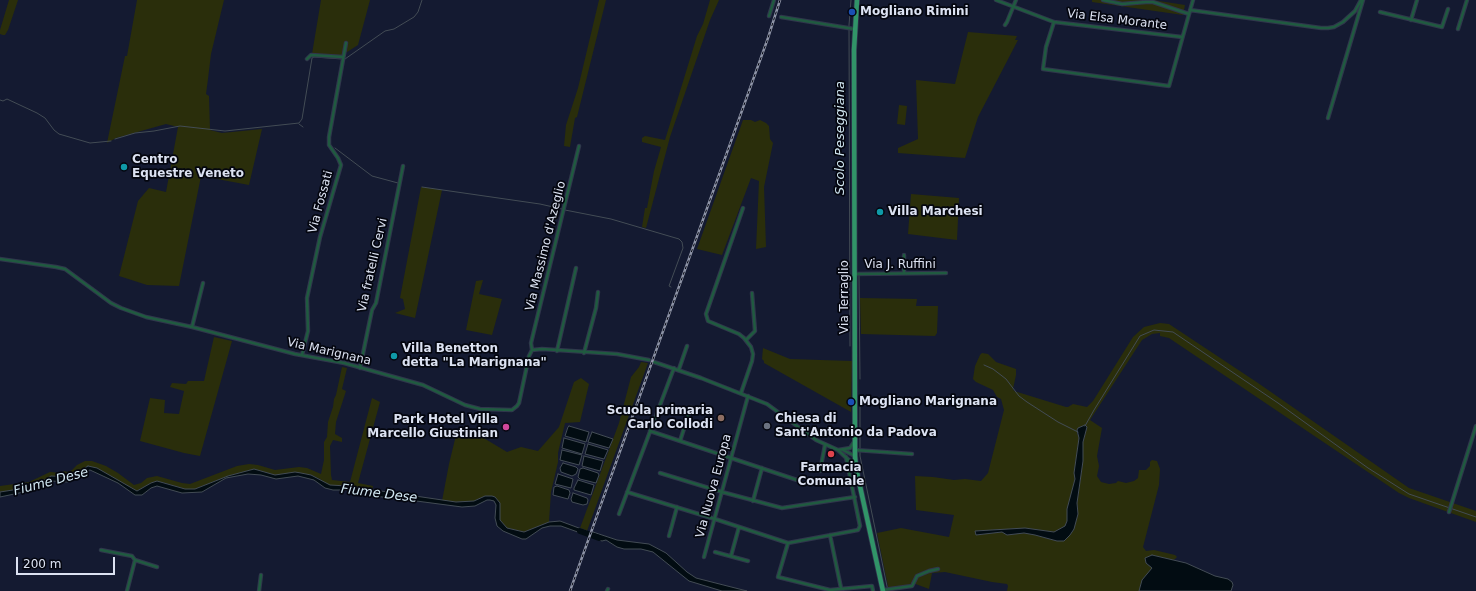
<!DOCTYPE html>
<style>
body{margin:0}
#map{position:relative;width:1476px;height:591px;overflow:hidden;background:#141a31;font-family:"DejaVu Sans",sans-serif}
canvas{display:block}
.scale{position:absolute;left:16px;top:557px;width:99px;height:18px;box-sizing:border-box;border:2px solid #dce2f2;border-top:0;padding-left:5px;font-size:12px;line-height:14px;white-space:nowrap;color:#dce2f2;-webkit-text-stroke:3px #04060f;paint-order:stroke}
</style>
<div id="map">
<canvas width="1476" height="591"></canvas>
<div class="scale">200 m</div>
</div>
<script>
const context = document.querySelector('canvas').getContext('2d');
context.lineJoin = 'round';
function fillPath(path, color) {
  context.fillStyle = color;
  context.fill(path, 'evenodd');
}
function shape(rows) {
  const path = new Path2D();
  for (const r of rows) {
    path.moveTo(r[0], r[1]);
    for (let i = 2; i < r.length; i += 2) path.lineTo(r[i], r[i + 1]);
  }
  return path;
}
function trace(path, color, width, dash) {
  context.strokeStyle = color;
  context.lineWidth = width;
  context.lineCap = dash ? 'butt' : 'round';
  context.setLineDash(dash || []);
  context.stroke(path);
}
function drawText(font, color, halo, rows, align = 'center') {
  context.font = font + ' "DejaVu Sans",sans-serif';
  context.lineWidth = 3.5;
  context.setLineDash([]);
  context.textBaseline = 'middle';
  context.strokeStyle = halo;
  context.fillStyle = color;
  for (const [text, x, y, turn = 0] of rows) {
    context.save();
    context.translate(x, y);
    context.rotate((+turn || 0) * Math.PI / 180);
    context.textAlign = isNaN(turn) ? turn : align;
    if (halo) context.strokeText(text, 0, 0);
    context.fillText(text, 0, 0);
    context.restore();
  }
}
const green = shape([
 [9,0,18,0,8,30,5,35,3,35,0,34,0,30],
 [137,0,224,0,211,54,208,79,206,94,209,96,210,130,222,133,262,129,249,185,201,176,179,286,147,285,119,276,138,201,149,188,166,192,178,127,166,124,116,138,107,143,125,56,127,56],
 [321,0,370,0,358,45,344,54,343,57,312,54],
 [599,0,606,0,577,117,575,118,570,147,564,146,566,125,578,88],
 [710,0,719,0,710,20,670,137,646,228,642,227,645,208,647,208,654,171,661,147,642,142,642,138,645,136,665,140,697,36,703,24],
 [1092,0,1153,0,1185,5,1183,15,1092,2],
 [968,32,1017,36,1015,40,1018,40,978,117,965,158,898,153,898,148,918,139,916,80,955,84],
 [899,105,907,106,905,125,897,124],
 [743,120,751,120,755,122,760,120,766,123,769,126,770,139,773,143,764,187,766,247,756,249,759,181,751,178,722,255,697,249],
 [421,187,442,190,415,318,395,313,405,309,403,299,400,298],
 [911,194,959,198,957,240,908,234],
 [483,280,479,294,502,299,492,335,466,330,476,281],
 [860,298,917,299,916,306,938,306,937,333,935,336,861,334],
 [1160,323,1169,324,1258,383,1409,488,1476,511,1476,522,1409,498,1399,493,1169,338,1160,336,1160,333,1152,334,1142,340,1090,420,1102,428,1097,456,1099,466,1097,476,1101,482,1109,484,1116,483,1118,481,1126,483,1134,481,1138,478,1139,470,1146,470,1150,466,1150,462,1152,460,1157,461,1160,469,1159,485,1143,547,1146,551,1154,550,1175,555,1177,557,1175,559,1173,560,1152,555,1146,563,1152,568,1142,580,1139,591,1007,591,1008,586,1007,584,992,582,945,572,932,573,929,589,913,583,893,591,889,591,877,533,901,528,949,537,954,515,916,510,915,476,933,477,954,480,965,479,981,481,988,473,1004,410,1001,399,997,397,993,390,976,382,973,379,975,366,980,355,982,353,988,354,996,362,1016,369,1016,375,1013,389,1014,391,1066,407,1068,407,1073,404,1087,407,1093,401,1133,337,1144,327],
 [1083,426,1087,428,1083,442,1083,461,1077,503,1078,514,1073,531,1064,541,1057,541,1035,535,1024,533,1007,535,1002,532,976,535,975,531,1025,528,1054,532,1065,526,1067,521,1067,512,1075,479,1074,473,1079,438,1077,433,1078,428],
 [214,337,232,341,200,456,184,453,140,441,150,398,165,400,164,413,179,414,184,391,170,387,172,383,186,384,188,381,204,381],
 [763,348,790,359,852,361,851,412,764,363,764,361,762,359],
 [641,362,648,363,587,531,580,528,619,423,631,377,639,367],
 [342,367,347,368,342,389,346,391,336,422,335,434,342,438,342,442,333,440,330,446,331,475,332,480,350,482,372,398,380,402,358,483,373,486,372,491,327,485,320,479,311,475,275,475,254,469,228,476,195,489,185,489,162,482,151,483,137,491,88,466,71,477,51,476,32,487,0,492,0,486,29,482,50,472,62,473,64,471,67,472,72,470,77,465,85,461,92,461,106,466,118,473,134,485,141,483,147,478,157,476,182,483,190,484,237,466,249,464,258,465,275,470,299,467,307,468,321,474,324,460,324,442,327,437,328,422,333,407,334,399,336,395],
 [581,378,589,384,580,422,565,423,558,453,558,462,551,492,549,522,524,532,507,528,504,525,500,520,500,503,485,496,474,501,456,502,442,501,449,464,457,431,477,434,507,452,521,447,538,451,559,427,574,382]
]);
const water = shape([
 [1085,425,1087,427,1083,442,1083,461,1077,503,1078,514,1074,529,1070,535,1064,541,1057,541,1035,535,1024,533,1007,535,1002,532,976,535,975,531,1025,528,1054,532,1065,526,1067,521,1067,509,1075,479,1074,473,1079,438,1077,430,1078,428,1085,425],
 [569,426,589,432,586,442,565,436,568,427,569,426],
 [592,432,613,439,609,448,588,442,592,432],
 [564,438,585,444,582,454,562,448,564,438],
 [588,444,608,450,604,459,585,454,588,444],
 [562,450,582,455,579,465,560,460,562,450],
 [584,456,603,461,600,471,582,466,584,456],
 [563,463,576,467,578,469,576,474,572,476,561,472,560,468,563,463],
 [88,466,97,468,137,491,151,483,157,481,185,489,195,489,228,476,254,469,275,475,295,472,301,473,311,475,330,485,347,486,456,502,474,501,485,496,492,496,495,497,500,503,500,520,507,528,524,532,549,522,560,521,587,531,586,535,561,526,550,526,542,528,526,539,522,539,503,531,497,526,495,518,496,505,494,501,490,500,487,500,475,506,462,507,401,499,373,496,349,490,333,490,325,488,314,480,298,476,276,479,261,475,248,474,226,478,202,492,182,493,157,486,151,488,142,495,135,495,118,483,90,470,84,472,73,480,67,482,52,481,38,489,0,497,0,492,32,487,51,476,71,477,88,466],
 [583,468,598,473,599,475,596,483,580,479,578,477,580,469,583,468],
 [558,474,573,479,571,488,555,484,558,474],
 [578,480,594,485,591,495,574,490,574,488,578,480],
 [557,486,569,490,570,493,568,499,553,495,554,487,557,486],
 [573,493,587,498,588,500,587,504,583,505,572,502,571,499,573,493],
 [593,532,617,540,649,544,666,553,687,572,696,578,747,591,722,591,689,581,653,552,641,549,624,549,617,547,606,540,602,541,591,537,593,532],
 [1152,555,1186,563,1215,576,1228,579,1232,582,1233,585,1231,591,1139,591,1142,580,1152,568,1146,563,1145,558,1152,555]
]);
const stream = shape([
 [345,59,385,31,394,29,414,17,418,12,422,0],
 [0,100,3,101,7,99,37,113,45,118,54,130,59,134,90,143,111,141],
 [299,124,303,127],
 [115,139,135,133,154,131,180,126,225,131,299,123,302,119,312,58,314,57,342,59],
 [335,148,372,176,398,183],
 [422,187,540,204,562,209],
 [565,210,611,219,679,239,682,242,683,248,669,286,671,287],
 [859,276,860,379],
 [850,346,849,25,851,0],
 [984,365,993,369,1006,379,1019,396,1027,402,1058,422,1078,432],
 [860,404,860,456,888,591],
 [1085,426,1094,410,1140,336,1154,330,1173,332,1278,403,1368,468,1409,494,1476,517]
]);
const river = shape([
 [580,531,599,538]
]);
const street = shape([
 [996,0,1054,22,1182,37],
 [1103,0,1122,4,1146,2,1153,2,1189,14],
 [1190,10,1321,28,1328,28,1334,27,1343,22,1355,11,1361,0],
 [1380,12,1442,27,1448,9],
 [769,16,774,0],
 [781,17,854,29],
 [1411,20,1417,0],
 [1054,22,1046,47,1043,69,1169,86,1193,0],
 [1005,25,1007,22,1016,0],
 [1458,29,1467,0],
 [307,59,311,55,343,57],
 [1328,118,1363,0],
 [0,259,56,267,65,269,111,303,121,308,146,317,192,327,295,354,344,363,423,385,465,405,480,409,512,410,517,406,519,403,529,356,532,350,542,349,617,354,649,360],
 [904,273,904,255],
 [855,274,946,273],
 [192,327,203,283],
 [746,340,755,331,752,293],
 [532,350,531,343,579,146],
 [557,351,576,268],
 [584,353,596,308,598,292],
 [302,355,308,331,307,298,320,237,341,165,338,158,329,145,329,137,346,43],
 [654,362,701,378,767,404,816,440,838,450,855,466],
 [360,368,372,310,376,303,403,166],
 [679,369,687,346],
 [741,393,752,361,753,354,751,347,744,338,739,334,708,321,706,314,743,208],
 [650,431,797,480],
 [680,441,691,407],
 [838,450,850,448,854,442],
 [843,450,855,456],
 [855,450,912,454],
 [820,471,825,445],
 [660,473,722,492,782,508,855,497],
 [627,492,715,519,788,543,858,530,860,526,846,457],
 [753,501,762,468],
 [1449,512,1476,426],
 [619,514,674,368],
 [830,535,841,588],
 [669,536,677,507],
 [788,543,778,577,830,590,872,586,873,591],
 [101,550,132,556,135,560,157,567],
 [715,552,748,561],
 [731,556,739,527],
 [704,557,748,396],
 [883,590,912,586,917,576,929,571,938,569],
 [127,591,135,560],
 [259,591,261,575],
 [607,591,608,589]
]);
const primary = shape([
 [857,0,854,50,855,456,856,468,883,591]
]);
const rail = shape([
 [570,591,768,38,780,0]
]);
const markers = [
 [852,12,4,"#1a4fb4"],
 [124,167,4,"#0f9aa8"],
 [880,212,4,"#0f9aa8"],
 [394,356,4,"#0f9aa8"],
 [851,402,4,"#1a4fb4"],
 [721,418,4,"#8d6e63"],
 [767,426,4,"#6b7280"],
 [506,427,4,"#d1479c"],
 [831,454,4,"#e0444e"]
];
const poiNames = [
 ["Mogliano Rimini",860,12],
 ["Centro",132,160],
 ["Equestre Veneto",132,174],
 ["Villa Marchesi",888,212],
 ["Villa Benetton",402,349],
 ["detta \"La Marignana\"",402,363],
 ["Mogliano Marignana",859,402],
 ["Scuola primaria",713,411,"right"],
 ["Carlo Collodi",713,425,"right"],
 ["Chiesa di",775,419],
 ["Sant'Antonio da Padova",775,433],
 ["Park Hotel Villa",498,420,"right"],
 ["Marcello Giustinian",498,434,"right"],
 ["Farmacia",831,468,"center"],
 ["Comunale",831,482,"center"]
];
const streetNames = [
 ["Via Elsa Morante",1117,20,7],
 ["Via Fossati",321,202,-75],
 ["Via Massimo d'Azeglio",546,246,-76],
 ["Via fratelli Cervi",373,265,-77],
 ["Via J. Ruffini",900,265],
 ["Via Terraglio",845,297,-90],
 ["Via Marignana",329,352,13],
 ["Via Nuova Europa",714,486,-75]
];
const waterNames = [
 ["Scolo Peseggiana",841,138,-90],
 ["Fiume Dese",51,482,-15],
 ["Fiume Dese",379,494,7]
];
fillPath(green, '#2a2e0b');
fillPath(water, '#020c12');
trace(water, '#434c55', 1);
trace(stream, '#434c55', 1);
trace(river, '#020c12', 6);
trace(street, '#30364c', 4.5);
trace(primary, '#30364c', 6);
trace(street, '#205a40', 2.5);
trace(primary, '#319468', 4.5);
trace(rail, '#8e94a7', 2.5);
trace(rail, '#04060f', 1, [3]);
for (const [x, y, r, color] of markers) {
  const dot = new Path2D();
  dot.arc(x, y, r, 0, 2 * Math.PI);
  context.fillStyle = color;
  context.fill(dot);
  trace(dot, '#04060f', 1.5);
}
drawText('bold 12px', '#dce2f2', '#04060f', poiNames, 'left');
drawText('12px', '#dce2f2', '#04060f', streetNames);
drawText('italic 13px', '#d1e7f2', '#04060f', waterNames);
</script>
